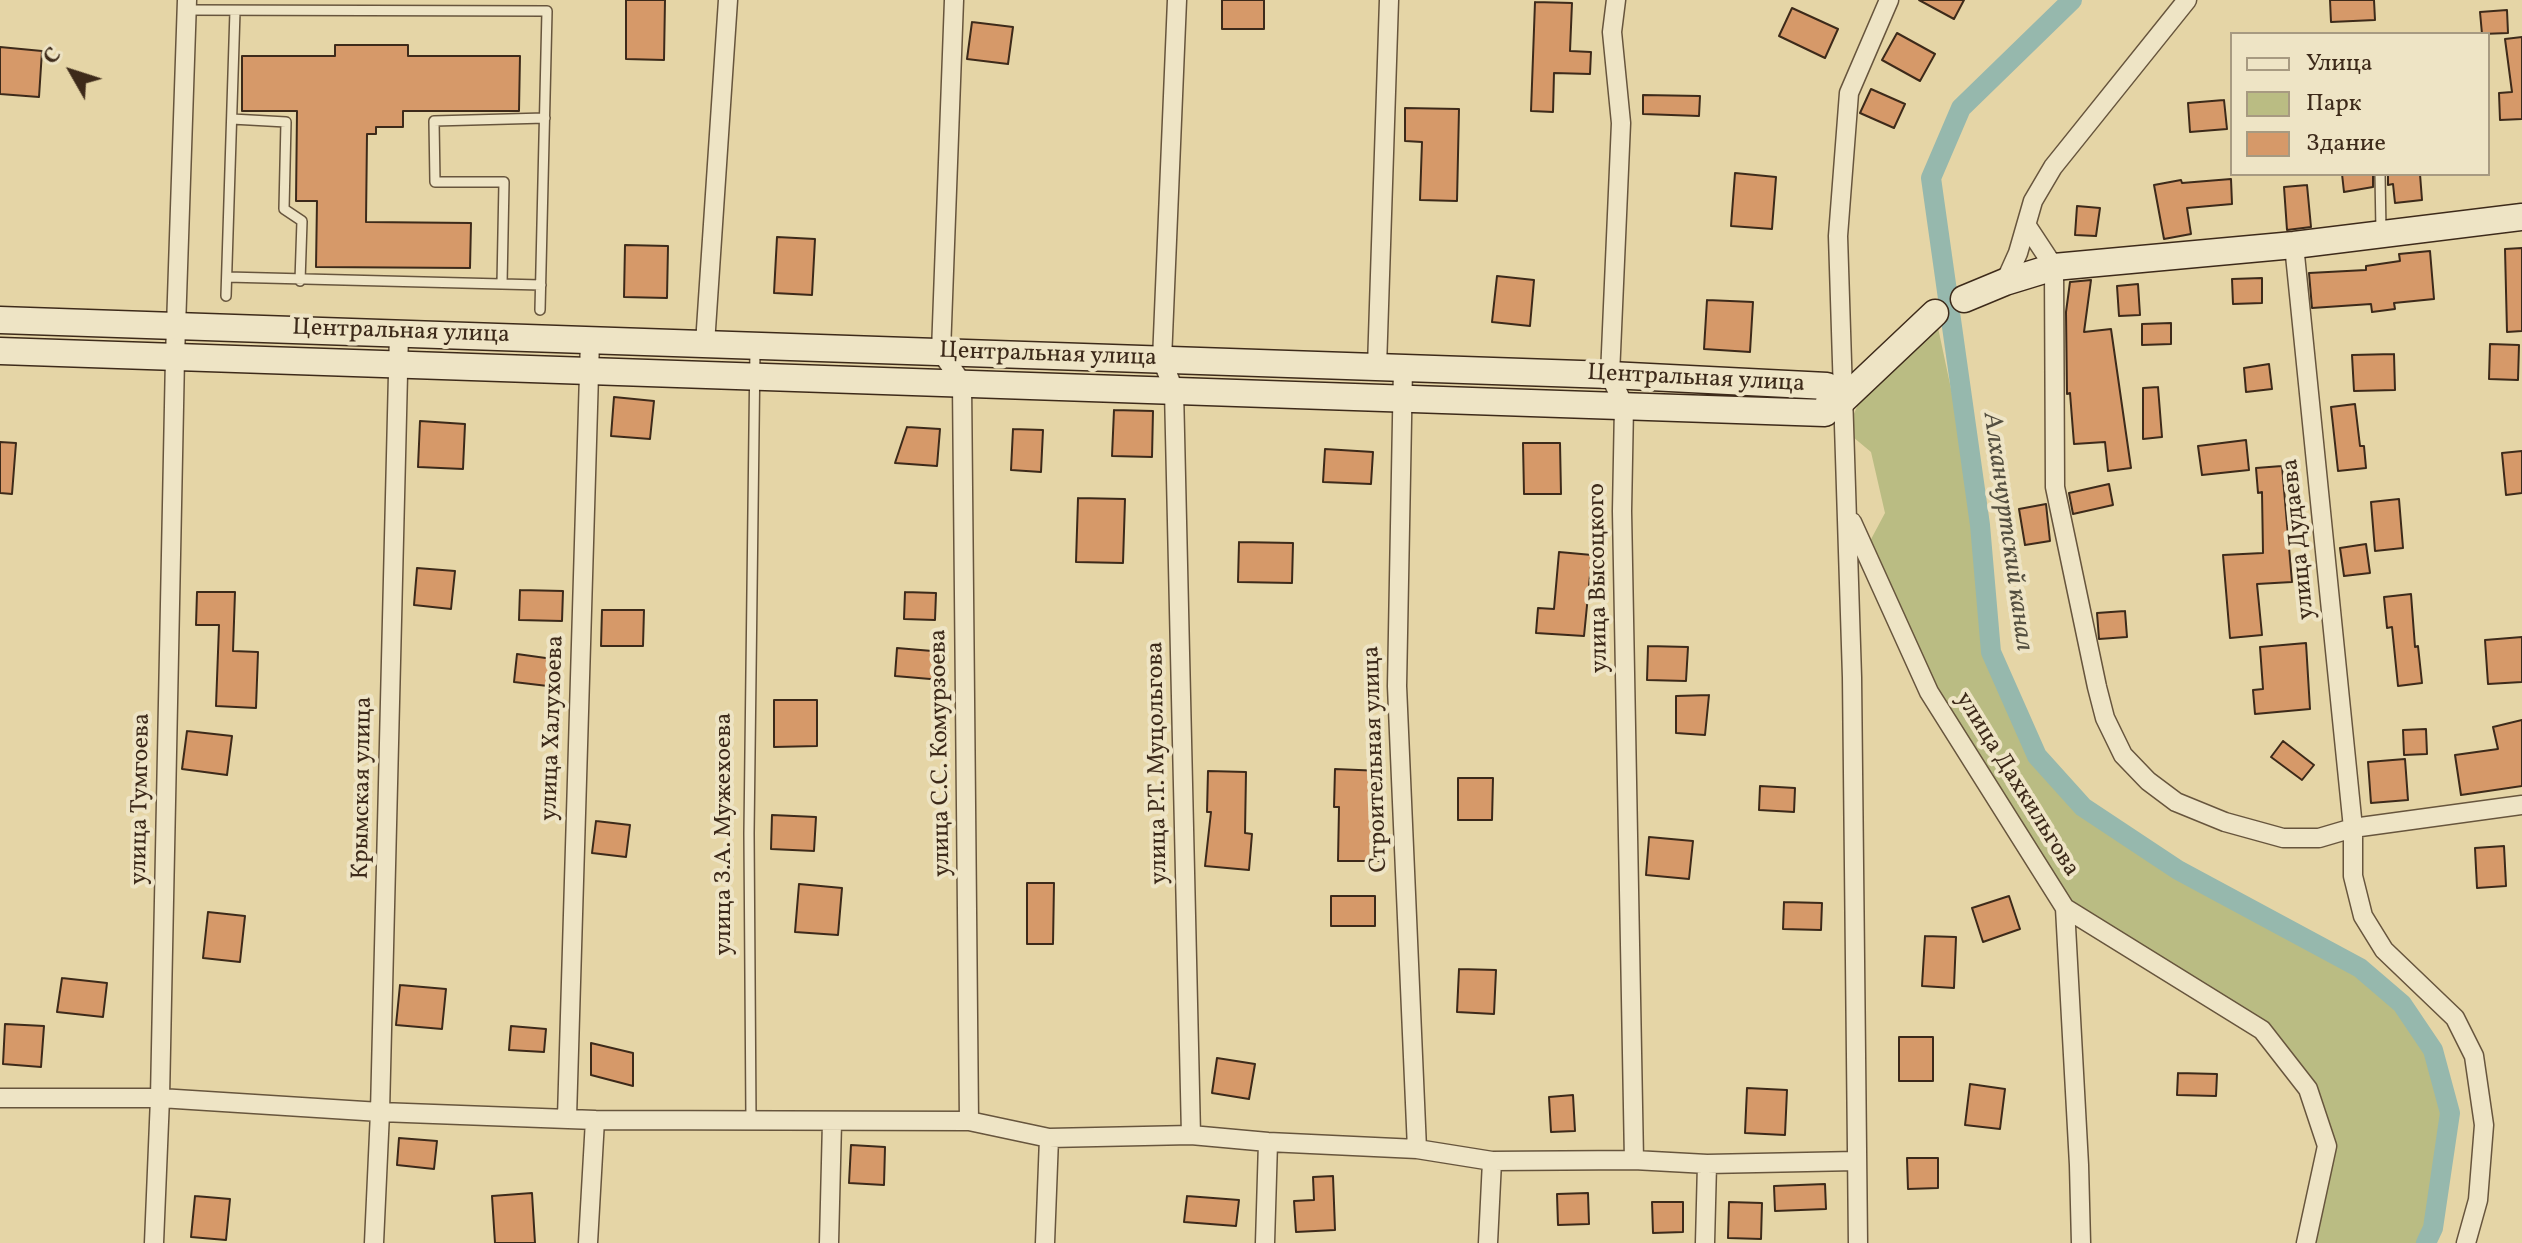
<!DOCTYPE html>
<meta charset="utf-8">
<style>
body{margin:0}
#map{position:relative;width:2522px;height:1243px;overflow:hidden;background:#e5d5a6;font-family:Vollkorn,serif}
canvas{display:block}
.legend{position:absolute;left:2230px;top:32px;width:260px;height:144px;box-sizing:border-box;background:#eee4c5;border:2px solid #a79a81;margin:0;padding:10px 14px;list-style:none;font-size:24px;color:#3d2a1a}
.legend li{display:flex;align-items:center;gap:16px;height:40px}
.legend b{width:40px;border:2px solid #a79a81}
.north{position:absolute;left:32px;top:32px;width:80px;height:80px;-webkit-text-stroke:6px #eee4c5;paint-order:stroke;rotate:309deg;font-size:22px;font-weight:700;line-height:32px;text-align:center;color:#3d2a1a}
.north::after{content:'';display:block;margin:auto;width:28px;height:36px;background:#3d2a1a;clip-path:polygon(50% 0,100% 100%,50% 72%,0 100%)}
</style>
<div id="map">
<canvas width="2522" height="1243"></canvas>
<ul class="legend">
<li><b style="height:10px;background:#eee4c5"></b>Улица</li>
<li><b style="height:22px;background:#babc83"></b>Парк</li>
<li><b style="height:22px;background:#d69969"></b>Здание</li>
</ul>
<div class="north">С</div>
</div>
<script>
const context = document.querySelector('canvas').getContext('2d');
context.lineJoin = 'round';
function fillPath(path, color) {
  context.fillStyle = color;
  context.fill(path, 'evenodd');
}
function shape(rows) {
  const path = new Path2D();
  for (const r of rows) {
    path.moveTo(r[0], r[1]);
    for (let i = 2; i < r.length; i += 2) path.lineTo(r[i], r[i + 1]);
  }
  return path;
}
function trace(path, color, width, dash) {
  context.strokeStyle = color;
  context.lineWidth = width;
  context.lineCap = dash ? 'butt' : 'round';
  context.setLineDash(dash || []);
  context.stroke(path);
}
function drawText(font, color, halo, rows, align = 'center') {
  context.font = font + ' Vollkorn,serif';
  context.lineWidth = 8;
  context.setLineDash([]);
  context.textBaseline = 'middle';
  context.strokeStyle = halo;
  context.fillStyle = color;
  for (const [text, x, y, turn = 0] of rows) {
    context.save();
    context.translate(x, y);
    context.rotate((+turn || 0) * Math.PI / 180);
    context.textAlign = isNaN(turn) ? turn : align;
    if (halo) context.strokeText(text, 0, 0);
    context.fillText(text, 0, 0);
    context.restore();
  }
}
const green = shape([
 [1937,323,1980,525,1991,652,2037,756,2083,807,2178,870,2360,968,2402,1004,2433,1050,2450,1113,2433,1228,2426,1243,2306,1243,2327,1146,2308,1089,2262,1030,2065,908,1929,692,1869,543,1885,513,1871,452,1853,437,1853,416,1863,393]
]);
const canal = shape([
 [2072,0,1961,108,1931,178,1980,525,1991,652,2037,756,2083,807,2178,870,2360,968,2402,1004,2433,1050,2450,1113,2433,1228,2426,1243]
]);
const building = shape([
 [626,0,665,0,664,60,626,59,626,0],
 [1222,0,1264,0,1264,29,1222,29,1222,0],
 [1919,0,1964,0,1954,19,1919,0],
 [2330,0,2374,0,2375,20,2331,22,2330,0],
 [1535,2,1572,3,1570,51,1591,52,1590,74,1554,73,1553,112,1531,111,1535,2],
 [1792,8,1838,29,1825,58,1779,36,1792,8],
 [2507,10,2508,33,2482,34,2480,12,2507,10],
 [972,22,1013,27,1008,64,967,59,972,22],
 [1897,33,1935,54,1920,81,1882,60,1897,33],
 [2522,37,2522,119,2500,120,2499,93,2512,92,2505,39,2522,37],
 [335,45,408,45,408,56,520,56,519,111,403,111,403,127,376,127,376,134,367,134,366,222,471,223,470,268,316,267,317,201,296,201,297,111,242,111,242,56,335,56,335,45],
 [0,47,42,51,39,97,0,94,0,47],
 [1871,89,1905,104,1894,128,1860,113,1871,89],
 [1643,95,1700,96,1699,116,1643,114,1643,95],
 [2224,100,2227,129,2190,132,2188,103,2224,100],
 [1405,108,1459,109,1457,201,1420,200,1422,142,1405,141,1405,108],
 [1735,173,1776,177,1772,229,1731,226,1735,173],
 [2342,174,2373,174,2373,187,2344,192,2342,174],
 [2388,174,2420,174,2422,200,2395,203,2393,184,2388,185,2388,174],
 [2231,179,2232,204,2187,208,2191,234,2164,239,2154,185,2181,180,2182,183,2231,179],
 [2307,185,2311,227,2287,230,2284,187,2307,185],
 [2077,206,2100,208,2096,236,2075,235,2077,206],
 [777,237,815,239,812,295,774,293,777,237],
 [625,245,668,246,667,298,624,297,625,245],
 [2522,248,2522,331,2507,332,2505,249,2522,248],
 [2430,251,2434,299,2394,303,2395,309,2372,312,2371,304,2312,308,2309,273,2366,270,2366,266,2400,261,2399,254,2430,251],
 [1497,276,1534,280,1530,326,1492,322,1497,276],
 [2262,278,2262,303,2233,304,2232,279,2262,278],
 [2091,280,2084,332,2111,329,2131,468,2108,471,2105,442,2074,444,2070,393,2067,394,2066,312,2070,282,2091,280],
 [2138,284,2140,315,2119,316,2117,286,2138,284],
 [1707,300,1753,302,1750,352,1704,349,1707,300],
 [2171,323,2171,344,2142,345,2142,324,2171,323],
 [2490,344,2519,345,2518,380,2489,379,2490,344],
 [2394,354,2395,390,2354,391,2352,355,2394,354],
 [2269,364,2272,389,2246,392,2244,368,2269,364],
 [2158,387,2162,437,2143,439,2143,388,2158,387],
 [614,397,654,401,650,439,611,436,614,397],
 [2355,404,2360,446,2364,446,2366,468,2338,471,2331,407,2355,404],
 [1114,410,1153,411,1152,457,1112,456,1114,410],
 [420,421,465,424,463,469,418,467,420,421],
 [907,427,940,429,937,466,895,463,907,427],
 [1013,429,1043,430,1041,472,1011,470,1013,429],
 [2246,440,2249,470,2202,475,2198,446,2246,440],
 [0,442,16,443,12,494,0,493,0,442],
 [1523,443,1560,443,1561,494,1524,494,1523,443],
 [1325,449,1373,452,1371,484,1323,482,1325,449],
 [2522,451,2522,493,2506,495,2502,453,2522,451],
 [2282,466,2292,582,2257,584,2262,635,2230,638,2223,555,2263,553,2262,492,2258,493,2256,468,2282,466],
 [2109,484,2113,505,2073,514,2069,493,2109,484],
 [1078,498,1125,499,1123,563,1076,562,1078,498],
 [2399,499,2403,548,2375,551,2371,502,2399,499],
 [2046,504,2050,541,2025,545,2019,509,2046,504],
 [1239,542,1293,543,1292,583,1238,582,1239,542],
 [2366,544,2370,573,2344,576,2340,548,2366,544],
 [1559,552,1592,555,1584,636,1536,633,1538,608,1554,609,1559,552],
 [417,568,455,571,451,609,414,605,417,568],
 [520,590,563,591,562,621,519,620,520,590],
 [197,592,235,592,233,651,258,652,256,708,216,706,219,625,196,625,197,592],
 [905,592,936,593,935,620,904,619,905,592],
 [2411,594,2415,647,2418,646,2422,683,2398,686,2392,627,2387,628,2384,597,2411,594],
 [602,610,644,610,643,646,601,646,602,610],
 [2125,611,2127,637,2099,639,2097,613,2125,611],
 [2522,637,2522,682,2488,684,2485,640,2522,637],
 [2306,643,2310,709,2255,714,2253,690,2263,689,2260,647,2306,643],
 [1648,646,1688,647,1686,681,1647,680,1648,646],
 [897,648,944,652,942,680,895,676,897,648],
 [517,654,560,660,556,687,514,682,517,654],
 [1709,695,1705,735,1676,733,1676,696,1709,695],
 [774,700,817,700,817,746,774,747,774,700],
 [2522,720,2522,786,2461,795,2455,755,2498,749,2493,727,2522,720],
 [2426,729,2427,754,2404,755,2403,730,2426,729],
 [187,731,232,736,227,775,182,769,187,731],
 [2283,741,2314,765,2302,780,2271,757,2283,741],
 [2405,759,2408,800,2371,803,2368,762,2405,759],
 [1335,769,1382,771,1379,833,1382,833,1382,861,1338,861,1339,807,1334,807,1335,769],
 [1208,771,1246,772,1245,833,1252,834,1249,870,1205,866,1211,812,1207,812,1208,771],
 [1458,778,1493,778,1492,820,1458,820,1458,778],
 [1760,786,1795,788,1794,812,1759,810,1760,786],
 [772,815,816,817,814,851,771,849,772,815],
 [596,821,630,825,626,857,592,853,596,821],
 [1649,837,1693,841,1689,879,1646,875,1649,837],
 [2504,846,2506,886,2477,888,2475,848,2504,846],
 [1027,883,1054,883,1053,944,1027,944,1027,883],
 [799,884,842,888,838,935,795,932,799,884],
 [1331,896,1375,896,1375,926,1331,926,1331,896],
 [2009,896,2020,929,1983,942,1972,908,2009,896],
 [1784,902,1822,903,1821,930,1783,929,1784,902],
 [208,912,245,916,240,962,203,958,208,912],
 [1925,936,1956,937,1954,988,1922,986,1925,936],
 [1459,969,1496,970,1494,1014,1457,1012,1459,969],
 [62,978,107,983,103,1017,57,1012,62,978],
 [400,985,446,989,442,1029,396,1025,400,985],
 [5,1024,44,1026,41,1067,3,1064,5,1024],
 [511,1026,546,1029,544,1052,509,1050,511,1026],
 [1899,1037,1933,1037,1933,1081,1899,1081,1899,1037],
 [591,1043,633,1053,633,1086,591,1075,591,1043],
 [1217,1058,1255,1064,1249,1099,1212,1093,1217,1058],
 [2178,1073,2217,1074,2216,1096,2177,1095,2178,1073],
 [1970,1084,2005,1089,2000,1129,1965,1125,1970,1084],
 [1747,1088,1787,1090,1785,1135,1745,1133,1747,1088],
 [1573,1095,1575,1131,1551,1132,1549,1097,1573,1095],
 [399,1138,437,1141,434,1169,397,1165,399,1138],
 [851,1145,885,1147,884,1185,849,1183,851,1145],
 [1907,1158,1938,1158,1938,1188,1908,1189,1907,1158],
 [1333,1176,1335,1230,1296,1232,1294,1201,1314,1200,1313,1177,1333,1176],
 [1825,1184,1826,1209,1775,1211,1774,1186,1825,1184],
 [532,1193,535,1243,495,1243,492,1196,532,1193],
 [1588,1193,1589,1224,1558,1225,1557,1194,1588,1193],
 [195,1196,230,1199,226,1240,191,1237,195,1196],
 [1187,1196,1239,1200,1236,1226,1184,1222,1187,1196],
 [1652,1202,1683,1202,1683,1232,1653,1233,1652,1202],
 [1729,1202,1762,1203,1761,1239,1728,1238,1729,1202]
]);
const lane = shape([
 [187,10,547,11,540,310],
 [232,119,286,122,284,209,302,221,300,281],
 [2380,174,2381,231],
 [227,277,541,285],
 [502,284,504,182,435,182,434,121,545,118],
 [226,296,235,11],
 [751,1120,749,833,755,349]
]);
const street = shape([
 [954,0,941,352,962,383,969,1121],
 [1177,0,1162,360,1174,390,1191,1135],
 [1616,0,1612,32,1621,123,1610,375,1624,406,1622,511,1634,1160],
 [2027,226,2054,267,2055,487,2097,687,2105,718,2123,755,2148,781,2176,802,2225,822,2283,838,2319,838,2353,828,2522,805],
 [2294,245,2353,828,2353,876,2363,916,2384,950,2455,1018,2474,1056,2484,1125,2478,1200,2466,1243],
 [2005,282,2018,253,2033,201,2053,167,2187,0],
 [705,344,728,0],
 [1377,367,1389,0],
 [1403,367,1397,686,1417,1149],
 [1852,522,1929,692,2065,908,2079,1165,2081,1243],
 [2065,908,2262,1030,2308,1089,2327,1146,2306,1243],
 [0,1098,160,1098,380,1112,595,1120,969,1121,1049,1138,1191,1135,1268,1142,1417,1149,1492,1161,1634,1160,1707,1164,1856,1161],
 [567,1117,590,340],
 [154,1243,160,1098,175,357,187,0],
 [374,1243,380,1112,399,333],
 [588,1243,595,1120],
 [829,1243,832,1122],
 [1045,1243,1049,1138],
 [1265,1243,1268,1142],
 [1488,1243,1492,1161],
 [1705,1243,1707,1164],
 [1858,1243,1852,677,1838,236,1849,93,1889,0]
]);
const secondary = shape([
 [1964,299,2005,282,2054,267,2294,245,2522,217],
 [0,320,1610,375,1827,386,1830,400,1825,413,0,351],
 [1830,400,1843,400,1935,313]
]);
const streetNames = [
 ["Центральная улица",401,333,2],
 ["Центральная улица",1048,356,2],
 ["Центральная улица",1696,380,3],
 ["улица Дудаева",2300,539,-96],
 ["улица Высоцкого",1600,578,-91],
 ["улица Халухоева",554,728,-88],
 ["улица С.С. Комурзоева",942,753,-91],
 ["Строительная улица",1377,759,-92],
 ["улица Р.Т. Муцольгова",1159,763,-91],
 ["улица Дахкильгова",2016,785,58],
 ["Крымская улица",364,788,-89],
 ["улица Тумгоева",142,799,-89],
 ["улица З.А. Мужехоева",726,834,-90]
];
const waterNames = [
 ["Алханчуртский канал",2006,532,82]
];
fillPath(green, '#babc83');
trace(canal, '#96b8ad', 20);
fillPath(building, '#d69969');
trace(building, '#3d2a1a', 2);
trace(lane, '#67553d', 12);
trace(street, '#67553d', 21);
trace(secondary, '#3d2a1a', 29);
trace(lane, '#eee4c5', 9);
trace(street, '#eee4c5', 18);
trace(secondary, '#eee4c5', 26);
drawText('24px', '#3d2a1a', '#eee4c5', streetNames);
drawText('italic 26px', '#534e3f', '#eee4c5', waterNames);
</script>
